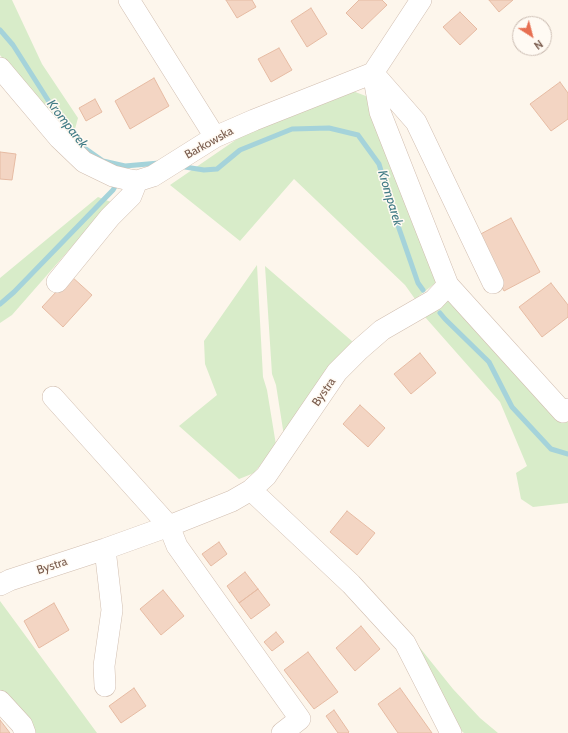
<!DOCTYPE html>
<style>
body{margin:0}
#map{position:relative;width:568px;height:733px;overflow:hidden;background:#fdf6ec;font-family:Cabin,sans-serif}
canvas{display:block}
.north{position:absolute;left:512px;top:16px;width:40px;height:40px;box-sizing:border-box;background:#fffaf3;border:1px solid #cabbb1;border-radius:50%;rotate:144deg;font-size:11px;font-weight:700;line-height:16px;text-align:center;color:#7a5c4d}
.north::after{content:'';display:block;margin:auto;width:14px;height:18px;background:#e76f51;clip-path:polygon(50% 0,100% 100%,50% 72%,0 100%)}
</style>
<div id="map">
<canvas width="568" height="733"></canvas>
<div class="north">N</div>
</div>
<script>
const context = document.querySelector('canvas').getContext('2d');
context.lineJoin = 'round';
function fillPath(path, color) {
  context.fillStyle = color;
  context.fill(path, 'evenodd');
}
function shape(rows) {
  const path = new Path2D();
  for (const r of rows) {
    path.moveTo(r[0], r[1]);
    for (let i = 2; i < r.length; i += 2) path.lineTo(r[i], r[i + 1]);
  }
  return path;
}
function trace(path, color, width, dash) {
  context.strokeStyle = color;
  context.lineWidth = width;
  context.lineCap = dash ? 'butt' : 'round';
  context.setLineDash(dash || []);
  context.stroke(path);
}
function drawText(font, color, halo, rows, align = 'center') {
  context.font = font + ' Cabin,sans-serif';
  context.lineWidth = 3;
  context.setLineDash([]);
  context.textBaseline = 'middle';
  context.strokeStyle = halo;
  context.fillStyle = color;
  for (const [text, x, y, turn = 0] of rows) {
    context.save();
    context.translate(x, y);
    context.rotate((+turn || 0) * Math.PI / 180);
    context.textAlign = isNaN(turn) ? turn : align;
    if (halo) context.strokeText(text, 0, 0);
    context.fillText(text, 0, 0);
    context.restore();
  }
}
const green = shape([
 [0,0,12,0,42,64,78,118,72,140,38,103,0,55],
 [350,90,371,98,438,281,415,299,405,285,294,179,240,241,170,185,240,137],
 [98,197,111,202,12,315,0,323,0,278],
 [257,265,263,377,267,390,276,445,254,473,239,479,179,426,217,395,205,364,204,341],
 [265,266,353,342,284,436,276,385,272,374],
 [447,300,525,375,560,421,568,422,568,503,533,507,521,499,516,473,527,466,500,402,425,317],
 [0,601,97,733,32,733,0,691],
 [412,638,453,689,480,718,498,733,464,733,454,725]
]);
const stream = shape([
 [0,30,13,45,53,108,86,149,103,161,125,166,159,163],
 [185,167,204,170,217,169,240,150,292,129,329,128,358,135,379,164,394,214,418,283,423,290],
 [0,304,14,292,113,190,117,183],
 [440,313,445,319,489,362,512,407,551,449,568,454]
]);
const building = shape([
 [226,0,252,0,256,7,237,18,226,0],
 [359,0,382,0,387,5,362,29,346,13,359,0],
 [489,0,513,0,499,12,489,0],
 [311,8,327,34,307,47,291,21,311,8],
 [460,12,477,29,460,45,443,27,460,12],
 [279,48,292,70,271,82,258,59,279,48],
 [154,78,169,106,130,129,115,101,154,78],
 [560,82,568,93,568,119,551,131,530,104,560,82],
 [95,99,102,112,86,121,79,108,95,99],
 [0,152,16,154,12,180,0,179,0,152],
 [511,218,540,272,504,291,475,237,511,218],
 [71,276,92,295,63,327,42,307,71,276],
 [551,283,568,305,568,317,542,337,519,307,551,283],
 [420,353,436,373,411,394,394,374,420,353],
 [360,405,385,428,368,447,343,424,360,405],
 [347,511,375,533,357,555,330,532,347,511],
 [219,542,227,554,211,566,202,554,219,542],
 [245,572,258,589,239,603,227,586,245,572],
 [258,589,270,605,251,619,239,603,258,589],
 [163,590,184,616,161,635,140,609,163,590],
 [54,603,69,630,39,648,24,621,54,603],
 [361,626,380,649,355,671,336,648,361,626],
 [276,632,284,642,272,651,264,642,276,632],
 [308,652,338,692,314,709,284,670,308,652],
 [134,688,146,706,121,723,109,706,134,688],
 [400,688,432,733,398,733,378,704,400,688],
 [334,710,349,732,348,733,338,733,326,716,334,710],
 [0,720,10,733,0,733,0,720]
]);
const minor = shape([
 [129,0,215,137],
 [0,68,59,138,84,162,113,176,130,180,137,181,153,176,215,137,254,120,373,73,421,0],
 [373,73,416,122,493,283],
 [57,282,110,217,131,196,137,181],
 [448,285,563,412,568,409],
 [53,397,169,526,177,546,300,719,282,733],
 [251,490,351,584,405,643,451,733],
 [105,549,112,610,104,666,105,686],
 [0,585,10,580,105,549,169,526,232,501,251,490,266,476,298,429,337,372,359,350,382,330,434,300,448,285,380,112,373,73],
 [0,701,22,725,25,733]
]);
const streetNames = [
 ["Barkowska",209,143,-29],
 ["Bystra",324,392,-55],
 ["Bystra",52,566,-18]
];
const waterNames = [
 ["Kromparek",67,124,52],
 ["Kromparek",390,198,73]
];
fillPath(green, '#d8ecc9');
trace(stream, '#a5d3da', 5);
fillPath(building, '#f3d5c3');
trace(building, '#e6bba3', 1);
trace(minor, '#d1beb0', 22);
trace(minor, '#fff', 21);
drawText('12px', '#7a5c4d', '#fffaf3', streetNames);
drawText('italic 13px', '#437c86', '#fffaf3', waterNames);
</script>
